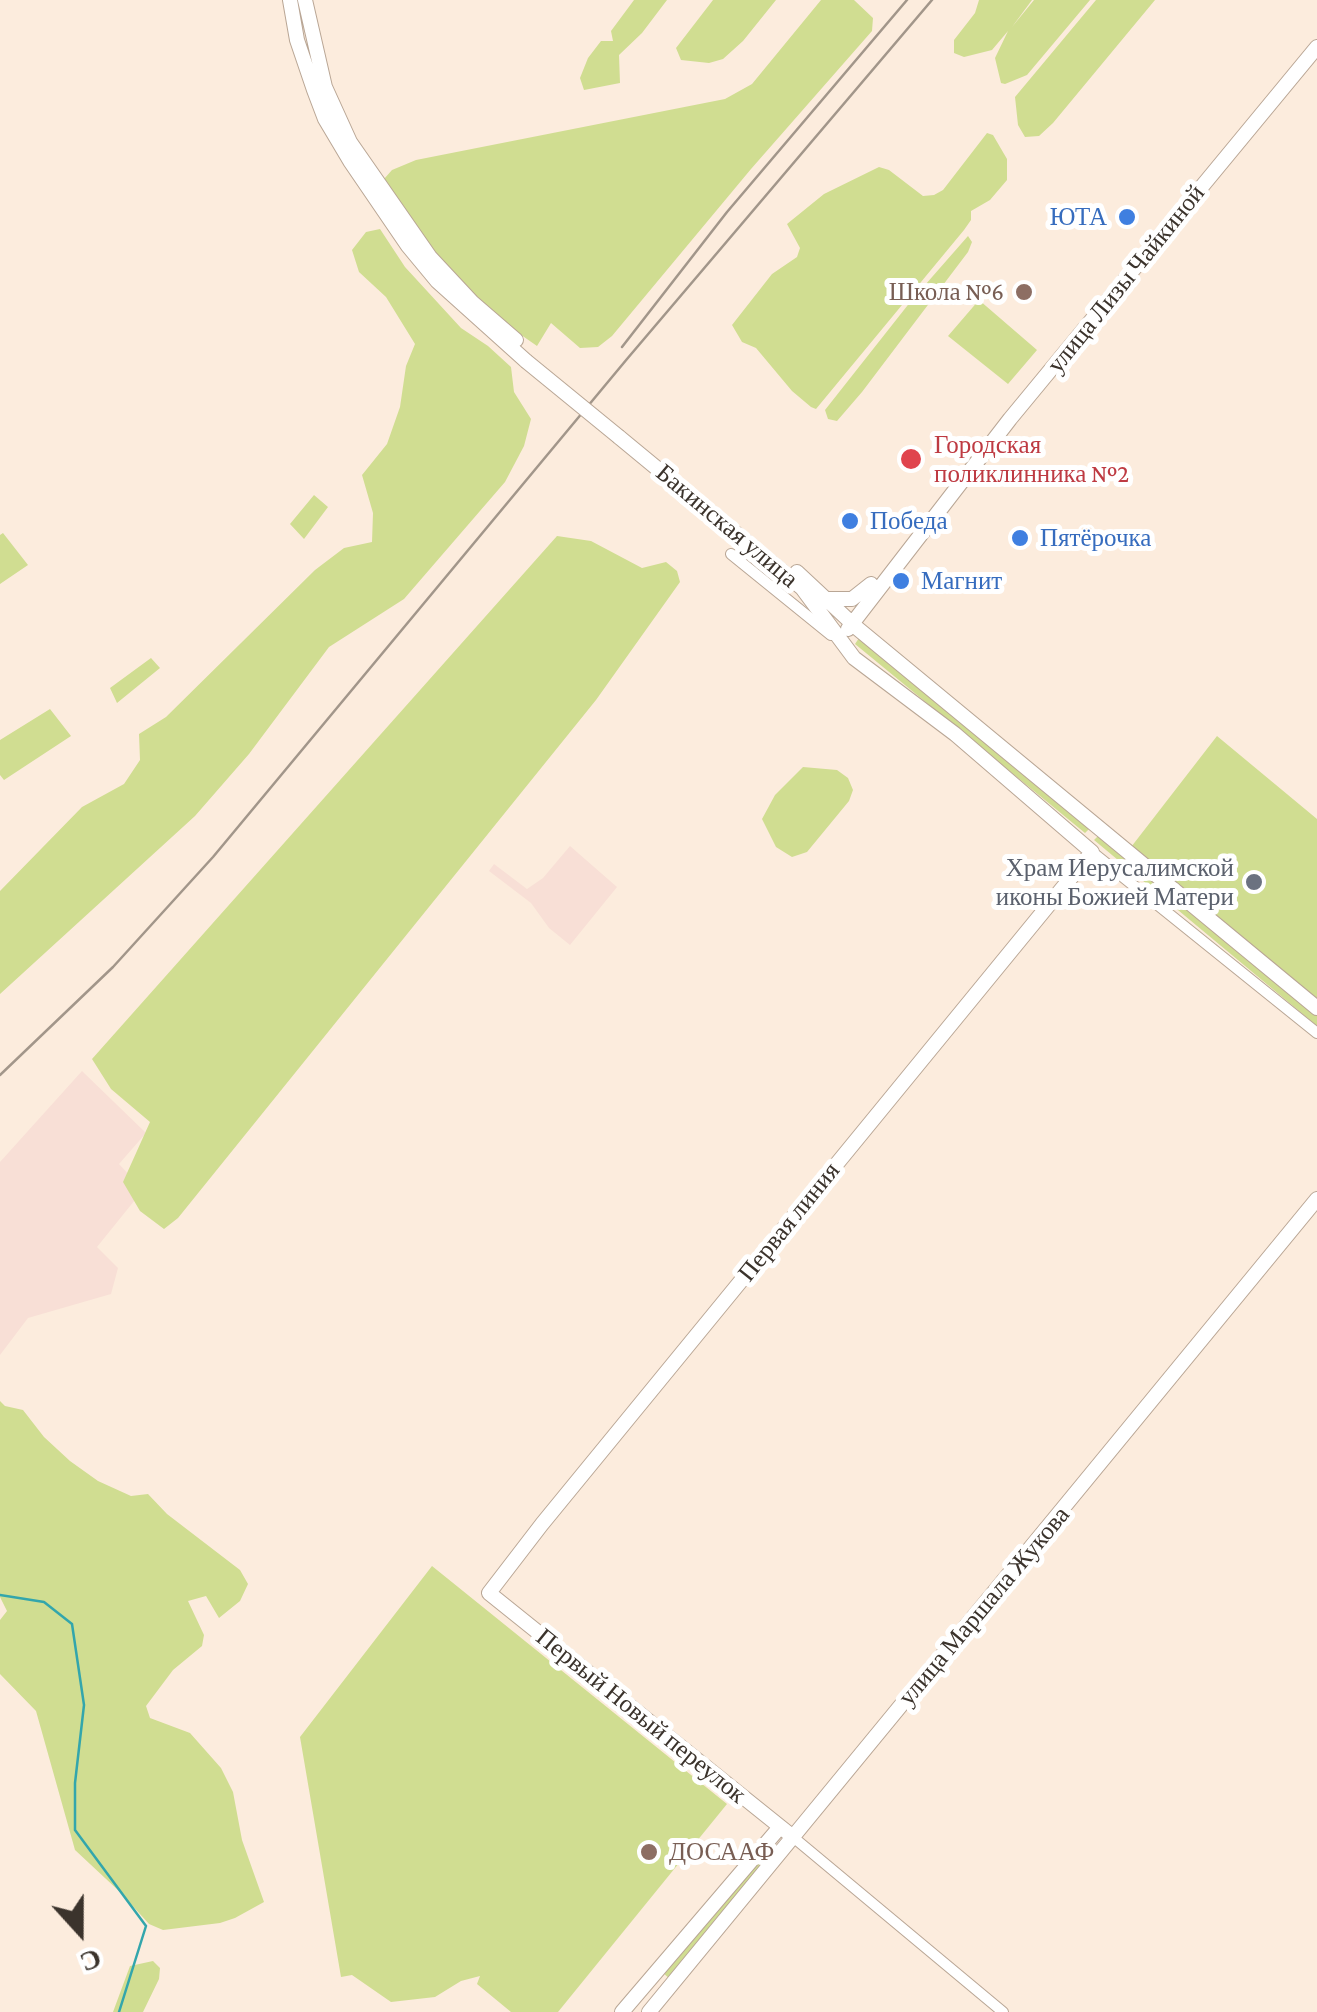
<!DOCTYPE html>
<meta charset="utf-8">
<style>
body{margin:0}
#map{position:relative;width:1317px;height:2012px;overflow:hidden;background:#fcecdd;font-family:"Crimson Pro",serif}
canvas{display:block}
.north{position:absolute;left:30px;top:1882px;width:100px;height:100px;-webkit-text-stroke:8px #fff;paint-order:stroke;rotate:159deg;font-size:28px;font-weight:700;line-height:40px;text-align:center;color:#3b332c}
.north::after{content:'';display:block;margin:auto;width:35px;height:45px;background:#3b332c;clip-path:polygon(50% 0,100% 100%,50% 72%,0 100%)}
</style>
<div id="map">
<canvas width="1317" height="2012"></canvas>
<div class="north">С</div>
</div>
<script>
const context = document.querySelector('canvas').getContext('2d');
context.lineJoin = 'round';
function fillPath(path, color) {
  context.fillStyle = color;
  context.fill(path, 'evenodd');
}
function shape(rows) {
  const path = new Path2D();
  for (const r of rows) {
    path.moveTo(r[0], r[1]);
    for (let i = 2; i < r.length; i += 2) path.lineTo(r[i], r[i + 1]);
  }
  return path;
}
function trace(path, color, width, dash) {
  context.strokeStyle = color;
  context.lineWidth = width;
  context.lineCap = dash ? 'butt' : 'round';
  context.setLineDash(dash || []);
  context.stroke(path);
}
function drawText(font, color, halo, rows, align = 'center') {
  context.font = font + ' "Crimson Pro",serif';
  context.lineWidth = 10;
  context.setLineDash([]);
  context.textBaseline = 'middle';
  context.strokeStyle = halo;
  context.fillStyle = color;
  for (const [text, x, y, turn = 0] of rows) {
    context.save();
    context.translate(x, y);
    context.rotate((+turn || 0) * Math.PI / 180);
    context.textAlign = isNaN(turn) ? turn : align;
    if (halo) context.strokeText(text, 0, 0);
    context.fillText(text, 0, 0);
    context.restore();
  }
}
const industrial = shape([
 [570,846,617,887,570,945,549,928,531,903,489,871,494,864,527,889,543,878],
 [82,1071,146,1133,119,1164,143,1190,97,1247,118,1268,111,1294,28,1318,0,1355,0,1162]
]);
const green = shape([
 [634,0,667,0,642,33,619,55,620,83,584,90,580,78,588,58,601,41,613,41,611,31],
 [713,0,776,0,743,41,723,59,709,63,681,60,676,48],
 [821,0,854,0,873,18,872,31,751,169,612,336,598,347,580,348,551,323,537,346,494,316,434,253,384,179,392,170,416,160,725,99,752,84],
 [979,0,1032,0,1012,27,1034,0,1090,0,1027,75,1005,84,1001,83,995,58,1008,31,992,50,964,57,954,53,954,40,975,13],
 [1096,0,1155,0,1053,123,1039,136,1025,137,1018,125,1015,97],
 [987,133,993,135,1007,159,1007,180,990,200,971,211,971,220,964,230,816,409,811,407,792,391,756,348,742,342,732,325,772,274,797,257,800,248,787,224,824,194,879,167,889,170,923,196,934,195,943,190],
 [380,229,405,267,461,328,488,346,511,367,514,392,531,419,524,446,505,482,404,599,329,647,249,754,195,816,0,994,0,891,82,807,124,784,140,760,139,734,166,717,315,570,344,548,372,542,373,513,362,475,387,444,400,407,406,366,415,344,386,297,359,272,352,250,366,232],
 [968,236,972,242,968,252,862,392,837,421,828,419,825,410,911,301],
 [979,300,1037,350,1008,384,948,336],
 [314,495,328,507,304,539,290,524],
 [3,533,28,565,0,584,0,535],
 [557,536,591,541,642,568,666,562,677,571,680,582,596,700,178,1218,164,1229,140,1211,123,1182,150,1122,111,1089,92,1059],
 [859,638,1090,828,1085,833,855,644],
 [151,658,160,668,117,703,110,688],
 [50,709,71,736,4,780,0,775,0,740],
 [1217,736,1317,819,1317,1008,1128,851],
 [803,767,837,770,848,778,853,790,849,801,807,852,792,857,776,847,762,819,775,795],
 [1100,834,1317,1015,1317,1026,1094,840],
 [0,1401,5,1406,23,1410,44,1437,70,1461,98,1481,131,1496,148,1494,167,1514,240,1570,248,1584,240,1601,219,1618,206,1596,188,1601,204,1635,202,1646,173,1670,146,1706,150,1718,190,1733,221,1768,233,1792,242,1840,264,1902,235,1918,220,1923,163,1930,149,1924,120,1892,75,1850,36,1711,0,1674,0,1620,7,1611,0,1597],
 [432,1566,727,1804,558,2012,511,2012,477,1984,480,1976,461,1981,435,1997,391,2002,352,1975,341,1977,300,1737],
 [765,1849,773,1855,671,1980,662,1972],
 [153,1961,160,1968,159,1979,143,2012,113,2012,130,1966]
]);
const stream = shape([
 [0,1595,44,1602,72,1624,84,1705,75,1783,75,1830,146,1926,119,2012]
]);
const minor = shape([
 [731,554,831,635],
 [1092,852,1317,1033],
 [793,1837,1003,2012]
]);
const major = shape([
 [290,0,297,40,314,90,325,119,350,161,408,246,437,281,526,361],
 [305,0,325,87,350,142,430,257,472,302,516,340],
 [619,437,802,588,854,658,955,734,1092,852,542,1524,489,1593,793,1837],
 [797,572,857,628,1317,1008],
 [825,599,852,599,871,584],
 [848,629,1010,419,1317,47],
 [622,2012,780,1827],
 [649,2012,1317,1199]
]);
const rail = shape([
 [622,347,727,212,907,0],
 [0,1075,113,967,213,857,627,359,932,0]
]);
const majorBridge = shape([
 [526,361,619,437]
]);
const markers = [
 [1127,217,10,"#3f7fe0"],
 [1024,292,10,"#8d6e63"],
 [911,459,12,"#e0444e"],
 [850,521,10,"#3f7fe0"],
 [1020,538,10,"#3f7fe0"],
 [901,581,10,"#3f7fe0"],
 [1254,882,10,"#6b7280"],
 [649,1852,10,"#8d6e63"]
];
const shopNames = [
 ["ЮТА",1107,217,"right"],
 ["Победа",870,521],
 ["Пятёрочка",1040,538],
 ["Магнит",921,581]
];
const streetNames = [
 ["улица Лизы Чайкиной",1126,279,-51],
 ["Бакинская улица",727,526,40],
 ["Первая линия",789,1222,-51],
 ["улица Маршала Жукова",984,1606,-50],
 ["Первый Новый переулок",641,1716,39]
];
const educationNames = [
 ["Школа №6",1004,292],
 ["ДОСААФ",669,1852,"left"]
];
const healthNames = [
 ["Городская",934,445],
 ["поликлинника №2",934,474]
];
const worshipNames = [
 ["Храм Иерусалимской",1234,868],
 ["иконы Божией Матери",1234,897]
];
fillPath(industrial, '#f8dfd6');
fillPath(green, '#d0dd91');
trace(stream, '#33a6ac', 2.5);
trace(minor, '#b9a695', 12);
trace(major, '#b9a695', 16);
trace(minor, '#fff', 10);
trace(major, '#fff', 14);
trace(rail, '#a2968a', 2.5);
trace(majorBridge, '#b9a695', 16, []);
trace(majorBridge, '#fff', 14);
for (const [x, y, r, color] of markers) {
  const dot = new Path2D();
  dot.arc(x, y, r, 0, 2 * Math.PI);
  context.fillStyle = color;
  context.fill(dot);
  trace(dot, '#fff', 4);
}
drawText('25px', '#366cbe', '#fff', shopNames, 'left');
drawText('25px', '#3b332c', '#fff', streetNames);
drawText('25px', '#785e54', '#fff', educationNames, 'right');
drawText('25px', '#be3a42', '#fff', healthNames, 'left');
drawText('25px', '#5b616d', '#fff', worshipNames, 'right');
</script>
